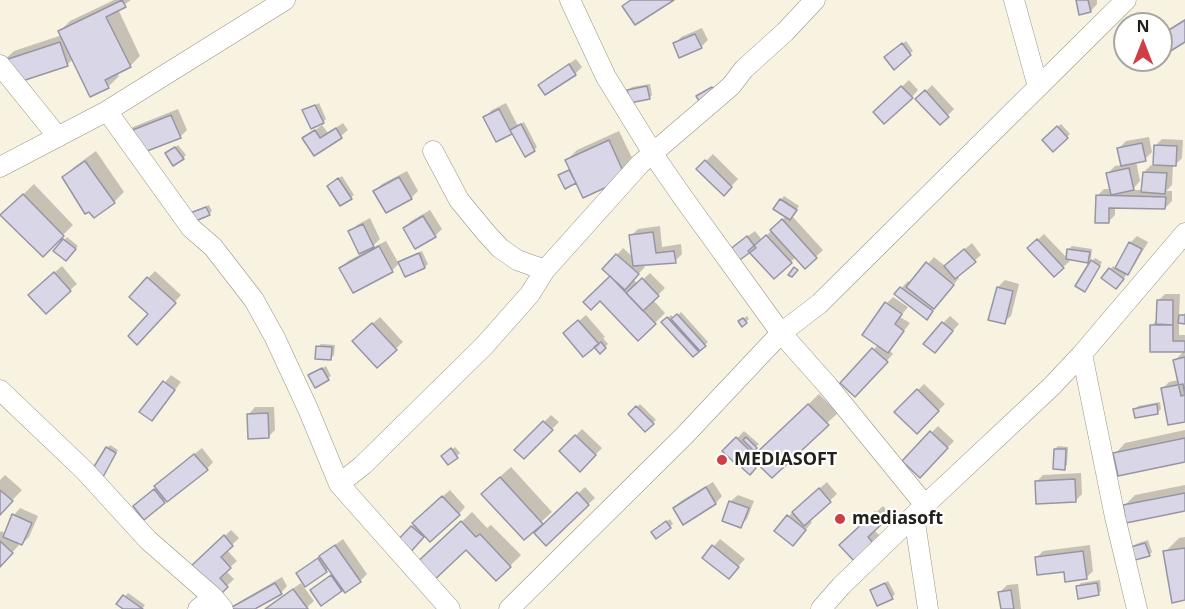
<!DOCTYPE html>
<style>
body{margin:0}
#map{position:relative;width:1185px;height:609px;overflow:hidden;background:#f8f2e1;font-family:"Open Sans",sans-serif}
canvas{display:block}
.north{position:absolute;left:1113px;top:12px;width:60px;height:60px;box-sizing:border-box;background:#fff;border:2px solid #a7a6a3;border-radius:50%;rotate:0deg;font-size:16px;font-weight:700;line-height:24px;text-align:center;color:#22201a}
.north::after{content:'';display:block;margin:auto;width:21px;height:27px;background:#ce3e44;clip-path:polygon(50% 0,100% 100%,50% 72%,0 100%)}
</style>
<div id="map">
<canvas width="1185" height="609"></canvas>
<div class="north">N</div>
</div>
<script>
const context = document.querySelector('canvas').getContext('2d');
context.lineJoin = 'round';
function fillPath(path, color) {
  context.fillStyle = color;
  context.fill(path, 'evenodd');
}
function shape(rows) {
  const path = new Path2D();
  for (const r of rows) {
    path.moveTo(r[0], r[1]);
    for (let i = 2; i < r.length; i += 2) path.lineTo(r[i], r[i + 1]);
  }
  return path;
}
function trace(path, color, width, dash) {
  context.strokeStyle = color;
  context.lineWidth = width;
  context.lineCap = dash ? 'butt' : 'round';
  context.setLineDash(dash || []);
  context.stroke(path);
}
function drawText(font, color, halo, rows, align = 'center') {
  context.font = font + ' "Open Sans",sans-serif';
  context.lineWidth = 4.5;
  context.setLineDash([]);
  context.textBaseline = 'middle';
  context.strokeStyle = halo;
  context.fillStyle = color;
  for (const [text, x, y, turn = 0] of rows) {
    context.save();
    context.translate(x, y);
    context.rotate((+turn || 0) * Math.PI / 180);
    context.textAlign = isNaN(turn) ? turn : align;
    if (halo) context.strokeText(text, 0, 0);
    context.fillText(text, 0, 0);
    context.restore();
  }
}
const shadow = shape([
 [114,0,131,0,118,9,140,56,130,66,117,73,119,76,108,87,91,95,73,59,67,65,3,61,14,51,62,35,60,31,70,21],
 [1077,0,1097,0,1097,4,1091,11],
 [1185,19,1185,40,1161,55,1161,34],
 [702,28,708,40,701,47,675,44,681,37],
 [906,41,913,51,894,67,889,55],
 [576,59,582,67,575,74,540,85,547,78],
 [909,80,918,90,912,97,882,105],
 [650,84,652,95,649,98,629,90,632,87],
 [932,85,954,109,940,123,918,99],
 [319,103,326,119,323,122,304,111],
 [506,103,518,126,524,122,537,147,534,150,512,131,511,133,485,117,492,110],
 [178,109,187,130,180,137,126,134,133,127],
 [343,123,348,130,341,136,314,153,304,138,322,125,328,133],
 [1061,124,1070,134,1053,150,1044,140],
 [619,131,636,166,575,182,560,176,571,169,567,160,577,150],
 [1149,137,1152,152,1145,159,1136,161,1140,181,1132,190,1143,190,1144,172,1151,165,1154,166,1155,146,1162,139,1183,140,1182,158,1175,165,1173,164,1172,185,1166,191,1172,191,1172,201,1165,208,1115,207,1115,215,1108,222,1097,196,1104,189,1111,189,1108,173,1115,166,1122,165,1119,148,1126,141],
 [178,145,186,155,183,158,170,151],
 [96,151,124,192,114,202,64,177,74,167],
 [713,154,738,179,724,194,698,169],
 [407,171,418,191,411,198,375,191,382,184],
 [342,176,354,195,341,204,332,183],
 [34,184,73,225,43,255,2,215],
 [784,196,799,206,792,216,823,250,805,267,796,257,774,277,749,251,729,250,755,231,762,240,786,216,775,208],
 [209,205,212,211,209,214,182,216],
 [430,210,442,229,435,236,405,228,411,221],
 [370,218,380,239,370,249,386,241,399,264,403,259,422,251,428,264,425,267,400,262,392,271,341,268,348,261,361,254,350,232,357,225],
 [660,226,662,247,681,244,682,254,675,261,641,264,645,267,633,279,638,284,650,273,665,288,653,300,665,313,655,323,600,299,612,276,617,255,623,248,633,257,631,236,638,229],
 [1044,234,1070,261,1054,275,1029,248],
 [1137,236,1148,242,1134,266,1119,284,1103,278,1113,266,1116,268,1130,243],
 [67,237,78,246,69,256,64,240],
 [972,243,981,255,957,276,959,278,927,318,896,294,908,281,911,283,934,257,945,266],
 [1072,246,1092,249,1091,258,1088,261,1069,249],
 [1095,258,1102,262,1088,287,1092,261],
 [62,266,77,284,70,290,37,288],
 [155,271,181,295,144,336,150,314,131,296],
 [1005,280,1019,284,1011,316,1004,322,998,287],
 [1165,294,1180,294,1179,317,1185,313,1185,322,1179,322,1179,335,1185,335,1185,420,1162,389,1169,382,1179,380,1175,360,1184,351,1152,325,1157,320,1158,301],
 [893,297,908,307,900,317,910,323,889,350,893,354,862,388,842,383,878,345,887,303],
 [681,312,708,342,693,355,663,322,671,315,674,319],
 [586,315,605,337,603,338,608,344,600,352,572,327],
 [747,316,749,319,746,322,743,319],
 [950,316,959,324,941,344,943,323],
 [380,317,403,342,377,366,361,334],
 [321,344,335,345,334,355,331,358,318,347],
 [326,366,331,376,315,386,310,376],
 [171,375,181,382,158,412,142,411],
 [924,384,945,404,917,432,896,412],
 [819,394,838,413,827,423,759,463,750,473,749,462],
 [1160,402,1161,409,1158,412,1135,409,1138,406],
 [640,404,656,420,645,430,630,414],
 [255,407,274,407,275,430,268,437,249,414],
 [551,415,559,422,524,457,517,450],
 [938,426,954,441,920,476,904,461],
 [582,429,602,448,580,470,561,451],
 [1185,430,1185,460,1115,454,1125,443],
 [744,431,759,444,738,464,725,451],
 [110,445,118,450,105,472,107,448],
 [1058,446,1068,447,1067,465,1064,468,1055,449],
 [455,447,460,453,449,463,446,453],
 [202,448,213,462,207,469,164,502,135,506,157,487,163,479],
 [511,467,552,512,524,538,493,483],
 [1081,473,1082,494,1075,501,1037,481,1043,475],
 [5,475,22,490,0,513,0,480],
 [713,482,722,496,716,503,674,508,681,501],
 [827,482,837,494,809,520,812,522,800,537,776,531,795,509],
 [1185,485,1185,510,1124,506,1135,495],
 [585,487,595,498,546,544,536,533],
 [450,490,465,507,459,514,425,534,407,554,396,544,421,516],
 [738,495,754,501,747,519,740,526,724,520,731,501],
 [883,506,890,514,874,530,880,536,855,560,848,538],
 [20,508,38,516,29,537,22,544,13,540,19,545,0,566,0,532,2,531,5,534,14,515],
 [472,512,487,528,491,525,521,555,510,566,496,579,466,547,414,567],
 [670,519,673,524,657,537,656,529],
 [231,530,239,538,227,550,237,561,226,571,234,579,217,596,191,568],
 [1185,537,1185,599,1165,552,1179,538],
 [343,539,367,574,360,581,343,588,322,603,312,590,332,574,329,568,326,571,298,573],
 [720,539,745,559,735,570,704,558],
 [1148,540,1152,552,1149,555,1132,547,1136,544],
 [1090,545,1093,571,1086,578,1036,558,1043,551],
 [282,577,287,586,281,593,252,609,235,609,241,601],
 [1100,580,1101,591,1098,594,1078,586,1081,583],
 [888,581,895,594,892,597,872,591],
 [301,583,314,601,305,609,264,609],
 [1018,584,1021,609,1003,609,1000,592,1007,585],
 [128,593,145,605,142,609,126,609,119,604]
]);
const building = shape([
 [122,0,126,7,106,17,131,67,105,80,109,88,90,97,58,31,122,0],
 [631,0,674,0,635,25,622,6,631,0],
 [1076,0,1088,0,1091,12,1079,15,1076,0],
 [1185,20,1185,42,1161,57,1161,35,1185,20],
 [695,34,702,48,679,58,673,43,695,34],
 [60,42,68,66,10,85,2,61,60,42],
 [902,43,911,55,894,70,884,57,902,43],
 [569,64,576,75,545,95,538,85,569,64],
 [647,86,650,99,630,103,627,90,647,86],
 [901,86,913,98,884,124,873,112,901,86],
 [712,87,719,97,703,107,696,96,712,87],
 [925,90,949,117,940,125,915,99,925,90],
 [315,105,324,123,311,129,302,110,315,105],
 [499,109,512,134,496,142,483,117,499,109],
 [171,115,181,138,134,156,125,133,171,115],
 [521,124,535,151,525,157,510,130,521,124],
 [1057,126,1068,138,1053,152,1042,140,1057,126],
 [336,128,342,138,314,156,302,138,315,130,320,138,336,128],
 [609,140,626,178,583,198,565,160,609,140],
 [1142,143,1146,161,1121,166,1117,148,1142,143],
 [1154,145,1177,146,1176,166,1153,165,1154,145],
 [175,147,184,159,173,166,165,153,175,147],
 [705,160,732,187,724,196,696,169,705,160],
 [85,161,115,203,94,218,89,212,85,214,62,177,85,161],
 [1129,168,1134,190,1111,195,1106,173,1129,168],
 [569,170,576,183,565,189,558,175,569,170],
 [1143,172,1167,173,1165,194,1141,192,1143,172],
 [399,177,412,199,386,213,373,191,399,177],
 [338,178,352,199,340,206,327,186,338,178],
 [23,194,64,236,43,257,0,215,23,194],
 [1096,195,1166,197,1165,209,1109,208,1109,223,1095,223,1096,195],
 [780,199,797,210,790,220,773,209,780,199],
 [206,207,210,215,181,227,177,218,206,207],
 [423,216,436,237,415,249,403,228,423,216],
 [782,219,817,258,805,269,770,230,782,219],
 [363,224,374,247,359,254,348,231,363,224],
 [653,232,656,253,674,251,676,263,633,266,629,235,653,232],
 [766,235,792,263,774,279,748,251,766,235],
 [747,236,756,248,729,268,720,257,747,236],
 [63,239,76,249,66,261,53,251,63,239],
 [1037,239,1064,268,1054,277,1027,248,1037,239],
 [1129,242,1142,249,1128,275,1115,268,1129,242],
 [379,246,393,272,353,293,339,268,379,246],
 [964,249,976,262,955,279,944,266,964,249],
 [1067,249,1090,252,1088,263,1066,259,1067,249],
 [419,253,425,268,405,277,398,262,419,253],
 [616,254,639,274,625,290,602,269,616,254],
 [1091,260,1100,266,1085,292,1075,286,1091,260],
 [926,262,954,285,934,309,906,287,926,262],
 [794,267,798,270,792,277,788,275,794,267],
 [1109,268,1124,279,1116,289,1101,278,1109,268],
 [54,272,71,291,46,314,28,295,54,272],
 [610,276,656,324,638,341,600,301,591,310,583,302,610,276],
 [147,277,176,303,137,345,128,336,148,314,129,297,147,277],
 [642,278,659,296,643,311,626,293,642,278],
 [900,287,933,311,927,320,894,294,900,287],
 [997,287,1013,291,1005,324,988,320,997,287],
 [1157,300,1173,300,1173,325,1156,324,1157,300],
 [885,302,902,314,895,324,904,331,888,353,862,335,885,302],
 [677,314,706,346,700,351,671,319,677,314],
 [1179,315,1185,315,1185,324,1178,323,1179,315],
 [667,317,699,352,693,357,661,322,667,317],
 [743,318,747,323,742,327,738,321,743,318],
 [578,320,599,344,583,357,563,333,578,320],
 [942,322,953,331,935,353,923,344,942,322],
 [372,323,397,350,377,368,352,341,372,323],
 [1150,325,1173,325,1173,341,1185,341,1185,352,1150,352,1150,325],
 [601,342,606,348,600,354,594,347,601,342],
 [316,346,332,347,331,360,315,359,316,346],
 [872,348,888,362,855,397,840,383,872,348],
 [1185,357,1185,395,1181,396,1173,360,1185,357],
 [322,368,329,380,315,388,308,375,322,368],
 [163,381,175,390,152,421,139,412,163,381],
 [1183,384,1185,396,1185,422,1168,425,1161,388,1183,384],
 [917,389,939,411,917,434,894,412,917,389],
 [808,404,829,425,772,478,751,458,808,404],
 [1157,404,1158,414,1135,418,1133,409,1157,404],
 [636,406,654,424,645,432,628,414,636,406],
 [268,413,269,438,248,439,247,414,268,413],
 [543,421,553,430,524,459,514,450,543,421],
 [930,431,948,448,920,478,902,461,930,431],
 [575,435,596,455,580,472,559,451,575,435],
 [736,437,752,453,738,466,722,451,736,437],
 [746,437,757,448,754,451,743,440,746,437],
 [1185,438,1185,462,1118,476,1113,453,1185,438],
 [106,447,116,453,103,477,92,470,106,447],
 [451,448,458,458,448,465,441,456,451,448],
 [1054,449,1066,449,1065,470,1053,469,1054,449],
 [194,454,208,470,167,502,154,486,194,454],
 [748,461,756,468,750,475,742,468,748,461],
 [500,477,543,524,524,540,481,494,500,477],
 [1075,479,1076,502,1036,504,1035,481,1075,479],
 [706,487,716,504,683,525,673,508,706,487],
 [819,488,831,502,804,526,792,512,819,488],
 [154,489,165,503,144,520,133,506,154,489],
 [0,490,13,501,0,515,0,490],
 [577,492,589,505,546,546,534,533,577,492],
 [1185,493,1185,511,1126,523,1123,505,1185,493],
 [442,496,460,515,430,542,412,523,442,496],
 [729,501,749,508,741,528,722,521,729,501],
 [875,512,884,522,868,537,874,544,855,562,839,545,875,512],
 [12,514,32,523,22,545,3,537,12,514],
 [787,515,806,530,793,546,774,531,787,515],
 [461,521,476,537,480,534,511,567,496,581,466,550,429,585,412,567,461,521],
 [666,521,671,528,656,539,651,532,666,521],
 [411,526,424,537,407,556,394,544,411,526],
 [224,535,233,546,221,557,231,568,220,578,228,587,217,598,189,568,224,535],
 [0,541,13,553,0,567,0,541],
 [1145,543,1150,556,1135,560,1131,547,1145,543],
 [335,545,361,582,345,593,319,556,335,545],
 [712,545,739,567,729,579,702,558,712,545],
 [1185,548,1185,600,1172,603,1163,551,1185,548],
 [1083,551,1087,579,1065,582,1064,572,1037,575,1035,557,1083,551],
 [318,558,327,572,305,587,296,573,318,558],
 [331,575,342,591,321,606,310,590,331,575],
 [275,583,282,594,255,609,233,609,232,607,275,583],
 [885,583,893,599,877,606,870,590,885,583],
 [1097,583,1099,595,1078,599,1076,586,1097,583],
 [293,589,308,609,265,609,293,589],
 [1011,590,1014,609,1001,609,998,592,1011,590],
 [123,595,143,609,123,609,116,604,123,595]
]);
const minor = shape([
 [570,0,606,77,659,163,684,199,781,333,828,386,925,505],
 [1014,0,1038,87],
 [0,65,58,137],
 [107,111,191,228,213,247,254,300,275,338,308,409,339,484,450,609],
 [433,151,459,200,487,234,500,248,517,260,545,270],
 [0,167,107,111,285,0],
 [1082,354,1115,517,1137,609],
 [0,390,84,470,148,540,213,597,223,609],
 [339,484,363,465,484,346,530,294,545,270,640,164,731,86,744,69,785,32,815,0],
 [914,516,928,609],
 [198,609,213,597],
 [509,609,684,436,781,333,819,304,1126,0],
 [821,609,841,586,925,505,1052,386,1082,354,1185,233]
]);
const markers = [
 [722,460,6,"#ce3e44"],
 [840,519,6,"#ce3e44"]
];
const poiNames = [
 ["MEDIASOFT",734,460],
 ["mediasoft",852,519]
];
fillPath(shadow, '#0003');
fillPath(building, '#d8d6e7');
trace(building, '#9795a5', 1.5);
trace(minor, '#989383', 21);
trace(minor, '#fff', 20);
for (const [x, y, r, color] of markers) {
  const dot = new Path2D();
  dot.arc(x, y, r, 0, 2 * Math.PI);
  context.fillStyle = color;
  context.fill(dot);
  trace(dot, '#fff', 2);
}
drawText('bold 18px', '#22201a', '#fff', poiNames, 'left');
</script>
